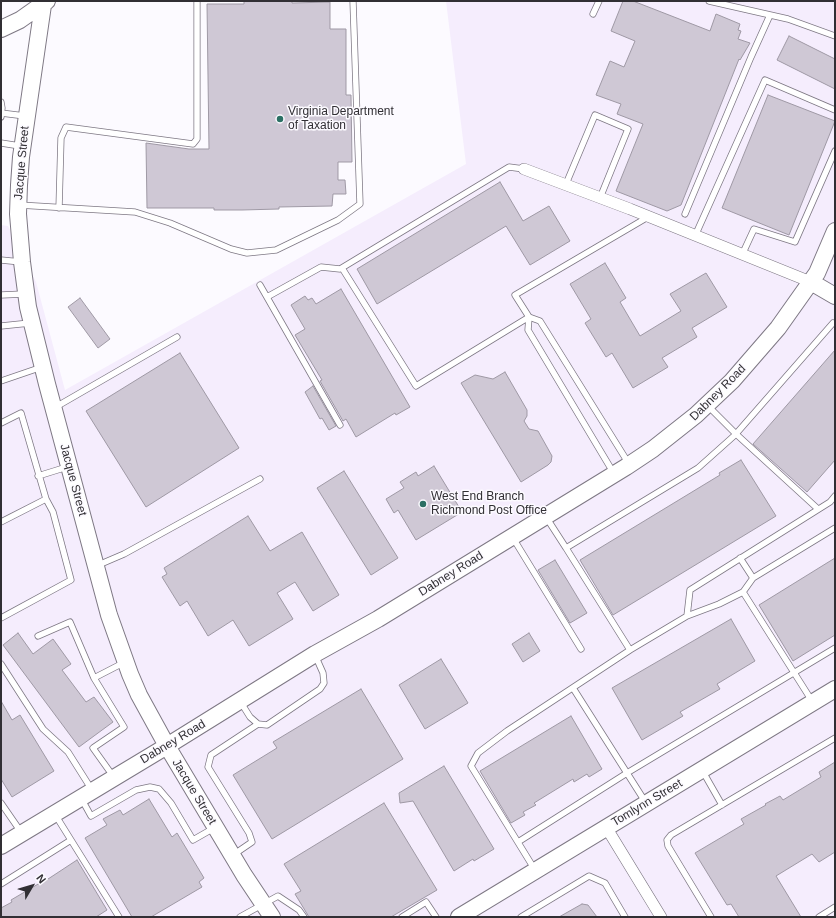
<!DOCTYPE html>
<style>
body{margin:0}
#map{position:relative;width:836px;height:918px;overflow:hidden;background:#fcfaff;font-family:Arial,sans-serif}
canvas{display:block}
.frame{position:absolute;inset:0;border:2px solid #312f34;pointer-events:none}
.north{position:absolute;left:12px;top:866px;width:40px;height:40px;-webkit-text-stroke:3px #fcfaff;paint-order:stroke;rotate:52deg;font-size:11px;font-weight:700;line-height:16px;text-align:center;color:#312f34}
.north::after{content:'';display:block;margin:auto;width:14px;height:18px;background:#312f34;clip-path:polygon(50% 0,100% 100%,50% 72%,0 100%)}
</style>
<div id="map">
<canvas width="836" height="918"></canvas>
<div class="frame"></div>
<div class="north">N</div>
</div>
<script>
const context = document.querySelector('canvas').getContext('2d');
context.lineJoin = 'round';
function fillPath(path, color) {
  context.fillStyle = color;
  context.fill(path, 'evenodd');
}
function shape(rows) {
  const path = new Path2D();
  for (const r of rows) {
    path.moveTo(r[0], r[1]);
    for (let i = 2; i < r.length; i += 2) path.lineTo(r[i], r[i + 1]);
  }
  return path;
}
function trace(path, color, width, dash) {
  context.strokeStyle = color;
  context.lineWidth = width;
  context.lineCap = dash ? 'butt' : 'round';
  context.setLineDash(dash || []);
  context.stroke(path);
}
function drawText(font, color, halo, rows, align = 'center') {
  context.font = font + ' Arial,sans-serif';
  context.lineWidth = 3;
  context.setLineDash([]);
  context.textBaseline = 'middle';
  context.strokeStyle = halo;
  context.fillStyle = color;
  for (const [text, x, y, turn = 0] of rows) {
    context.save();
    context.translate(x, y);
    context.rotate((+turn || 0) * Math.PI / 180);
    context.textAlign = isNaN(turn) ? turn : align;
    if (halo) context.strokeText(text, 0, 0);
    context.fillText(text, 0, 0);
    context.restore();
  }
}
const built = shape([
 [446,1,835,1,835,917,1,917,1,225,8,226,36,282,65,390,466,164]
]);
const building = shape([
 [244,1,292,1,292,3,330,2,330,29,346,29,346,95,351,95,352,162,338,162,338,180,345,180,346,194,333,194,332,206,279,207,279,209,242,210,214,210,214,208,147,208,146,143,189,149,209,149,207,4,244,4,244,1],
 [623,1,633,1,710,31,716,14,740,24,738,30,741,31,738,39,750,43,740,60,739,59,681,205,667,211,616,191,643,124,617,114,621,104,596,95,610,61,624,67,635,41,611,31,623,1],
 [789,36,835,59,835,89,777,60,789,36],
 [768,95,835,121,789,235,722,208,768,95],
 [500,182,523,221,549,206,570,241,530,265,506,226,377,304,357,269,500,182],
 [605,263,626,298,620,302,640,336,681,311,670,294,706,273,727,307,692,328,697,337,662,358,668,367,633,388,612,353,606,357,585,323,591,319,570,284,605,263],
 [341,289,410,407,396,415,395,413,356,437,346,419,343,421,320,381,322,380,295,335,305,329,291,305,305,296,308,300,312,298,316,304,341,289],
 [80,298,110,339,98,348,68,307,80,298],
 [835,350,835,460,807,492,753,444,835,350],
 [180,353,239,448,146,507,86,411,180,353],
 [505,372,527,410,527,416,524,421,529,429,538,431,552,456,551,462,548,465,521,482,461,383,475,375,493,379,505,372],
 [313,386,336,426,329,430,322,418,320,419,305,392,313,386],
 [741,460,776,516,613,615,580,560,720,475,719,473,741,460],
 [434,466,462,512,416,540,398,510,394,513,386,499,404,488,400,482,416,472,418,476,434,466],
 [344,471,398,558,371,575,317,488,344,471],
 [248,516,270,551,302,532,339,595,313,611,295,582,277,593,293,619,249,646,233,620,208,636,187,601,180,606,162,577,167,574,164,568,248,516],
 [835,558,835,635,793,661,759,605,835,558],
 [555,560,587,613,570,623,538,570,555,560],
 [731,619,755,661,717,684,720,689,680,712,683,716,642,740,612,688,731,619],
 [18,633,33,654,53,639,71,664,62,670,86,702,94,697,113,722,79,747,3,645,18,633],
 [529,633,540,651,523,662,512,644,529,633],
 [441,659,468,703,425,729,399,685,441,659],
 [361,689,403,759,272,839,233,775,277,748,273,742,361,689],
 [1,701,12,720,20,715,54,771,12,797,1,779,1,701],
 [571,716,602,769,589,777,587,774,574,782,573,779,534,803,536,805,523,812,525,815,511,823,480,771,571,716],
 [835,762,835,852,819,862,812,854,776,876,801,917,739,917,731,904,727,905,695,853,744,824,741,819,766,805,765,804,780,796,783,800,821,777,819,772,835,762],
 [444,766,494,849,474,861,473,859,454,871,413,801,400,803,399,793,444,766],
 [149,799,172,837,177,833,204,878,199,882,202,887,151,917,132,917,85,838,107,825,103,819,120,810,123,815,149,799],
 [384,803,437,890,391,917,309,917,295,894,301,891,284,864,384,803],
 [77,860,107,910,96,917,1,917,1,908,12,902,11,900,45,880,45,881,77,860],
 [582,904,588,905,597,917,559,917,582,904]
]);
const lane = shape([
 [709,1,788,19,835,36],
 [593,14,599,1],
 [1,102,2,108,1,117],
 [1,113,25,116],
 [1,143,20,146],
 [566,184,595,115,628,129,600,198],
 [19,205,135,212,170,223,231,249,247,253,276,250,338,220,360,204,353,1],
 [59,208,61,138,66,127,193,144,197,139,197,1],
 [685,214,751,57,770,15],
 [695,236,765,80,835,110],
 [742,255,754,229,795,242,835,151],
 [1,260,21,262],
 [342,268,416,386,529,317],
 [260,285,340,425],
 [1,295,24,294],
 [267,297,321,267,340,269,509,167,524,169],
 [529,317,540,321,629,464],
 [1,326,30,323],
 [1,381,42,367],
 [707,405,736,434,818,509],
 [54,408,177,337],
 [1,423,21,413,46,499,1,522],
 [613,472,528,330,529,317,515,295,648,217],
 [38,476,67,467],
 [546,517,566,548,698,468,735,435,833,323],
 [513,538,581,649],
 [566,548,630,650],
 [740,558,753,578,743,592,812,701],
 [96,566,124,554,260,479],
 [753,578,835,528],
 [687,616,719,604,743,592],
 [1,618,71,580,53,512,46,499],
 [38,636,70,622,94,678],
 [1,664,43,729,68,752,92,790],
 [573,688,646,803],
 [240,701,250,717,258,724,267,725,320,689,324,683,323,673,315,655],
 [702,770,722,805],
 [113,776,93,748,124,727,94,678,125,662],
 [81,798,91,816,136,790,150,787,159,789,171,803,193,840,214,828],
 [1,803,21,832],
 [56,816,119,917],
 [518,842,627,773,835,648],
 [233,855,252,842,249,833,208,767,211,755,258,724],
 [535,870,471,766,478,753,507,731,630,650,687,616,690,590,830,502,835,496],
 [1,884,71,840],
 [240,917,278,896,299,910,304,917],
 [402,917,426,902,436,917],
 [521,917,589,876,605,883,625,917],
 [711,917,668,846,667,840,671,835,835,738],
 [819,917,835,907]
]);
const street = shape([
 [524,169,630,209,811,282],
 [606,827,661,917]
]);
const secondary = shape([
 [43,5,21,157,19,185,18,214,22,262,28,307,47,384,109,615,130,674,139,695,167,746,244,875,272,917],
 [1,29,20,20,47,1],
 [811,282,835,296],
 [1,846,167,746,315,654,378,619,626,467,653,449,696,415,732,381,778,328,817,273,835,231],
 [459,917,835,689]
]);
const markers = [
 [280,119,4,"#2b7064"],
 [423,504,4,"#2b7064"]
];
const poiNames = [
 ["Virginia Department",288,112],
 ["of Taxation",288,126],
 ["West End Branch",431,497],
 ["Richmond Post Office",431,511]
];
const streetNames = [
 ["Jacque Street",22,163,-85],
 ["Dabney Road",718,393,-45],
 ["Jacque Street",73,480,75],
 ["Dabney Road",451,574,-32],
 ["Dabney Road",173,742,-31],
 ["Jacque Street",194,792,59],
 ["Tomlynn Street",647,803,-31]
];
fillPath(built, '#f5edfd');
fillPath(building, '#cfc8d5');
trace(building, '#9f99a5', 1);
trace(lane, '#7e7884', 7);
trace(street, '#7e7884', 12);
trace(secondary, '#7e7884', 18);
trace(lane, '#fff', 5.5);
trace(street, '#fff', 11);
trace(secondary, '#fff', 16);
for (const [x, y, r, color] of markers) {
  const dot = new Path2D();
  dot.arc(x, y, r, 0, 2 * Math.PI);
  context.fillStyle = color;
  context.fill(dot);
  trace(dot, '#fcfaff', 1.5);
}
drawText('12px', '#312f34', '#fcfaff', poiNames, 'left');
drawText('12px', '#312f34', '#fcfaff', streetNames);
</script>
